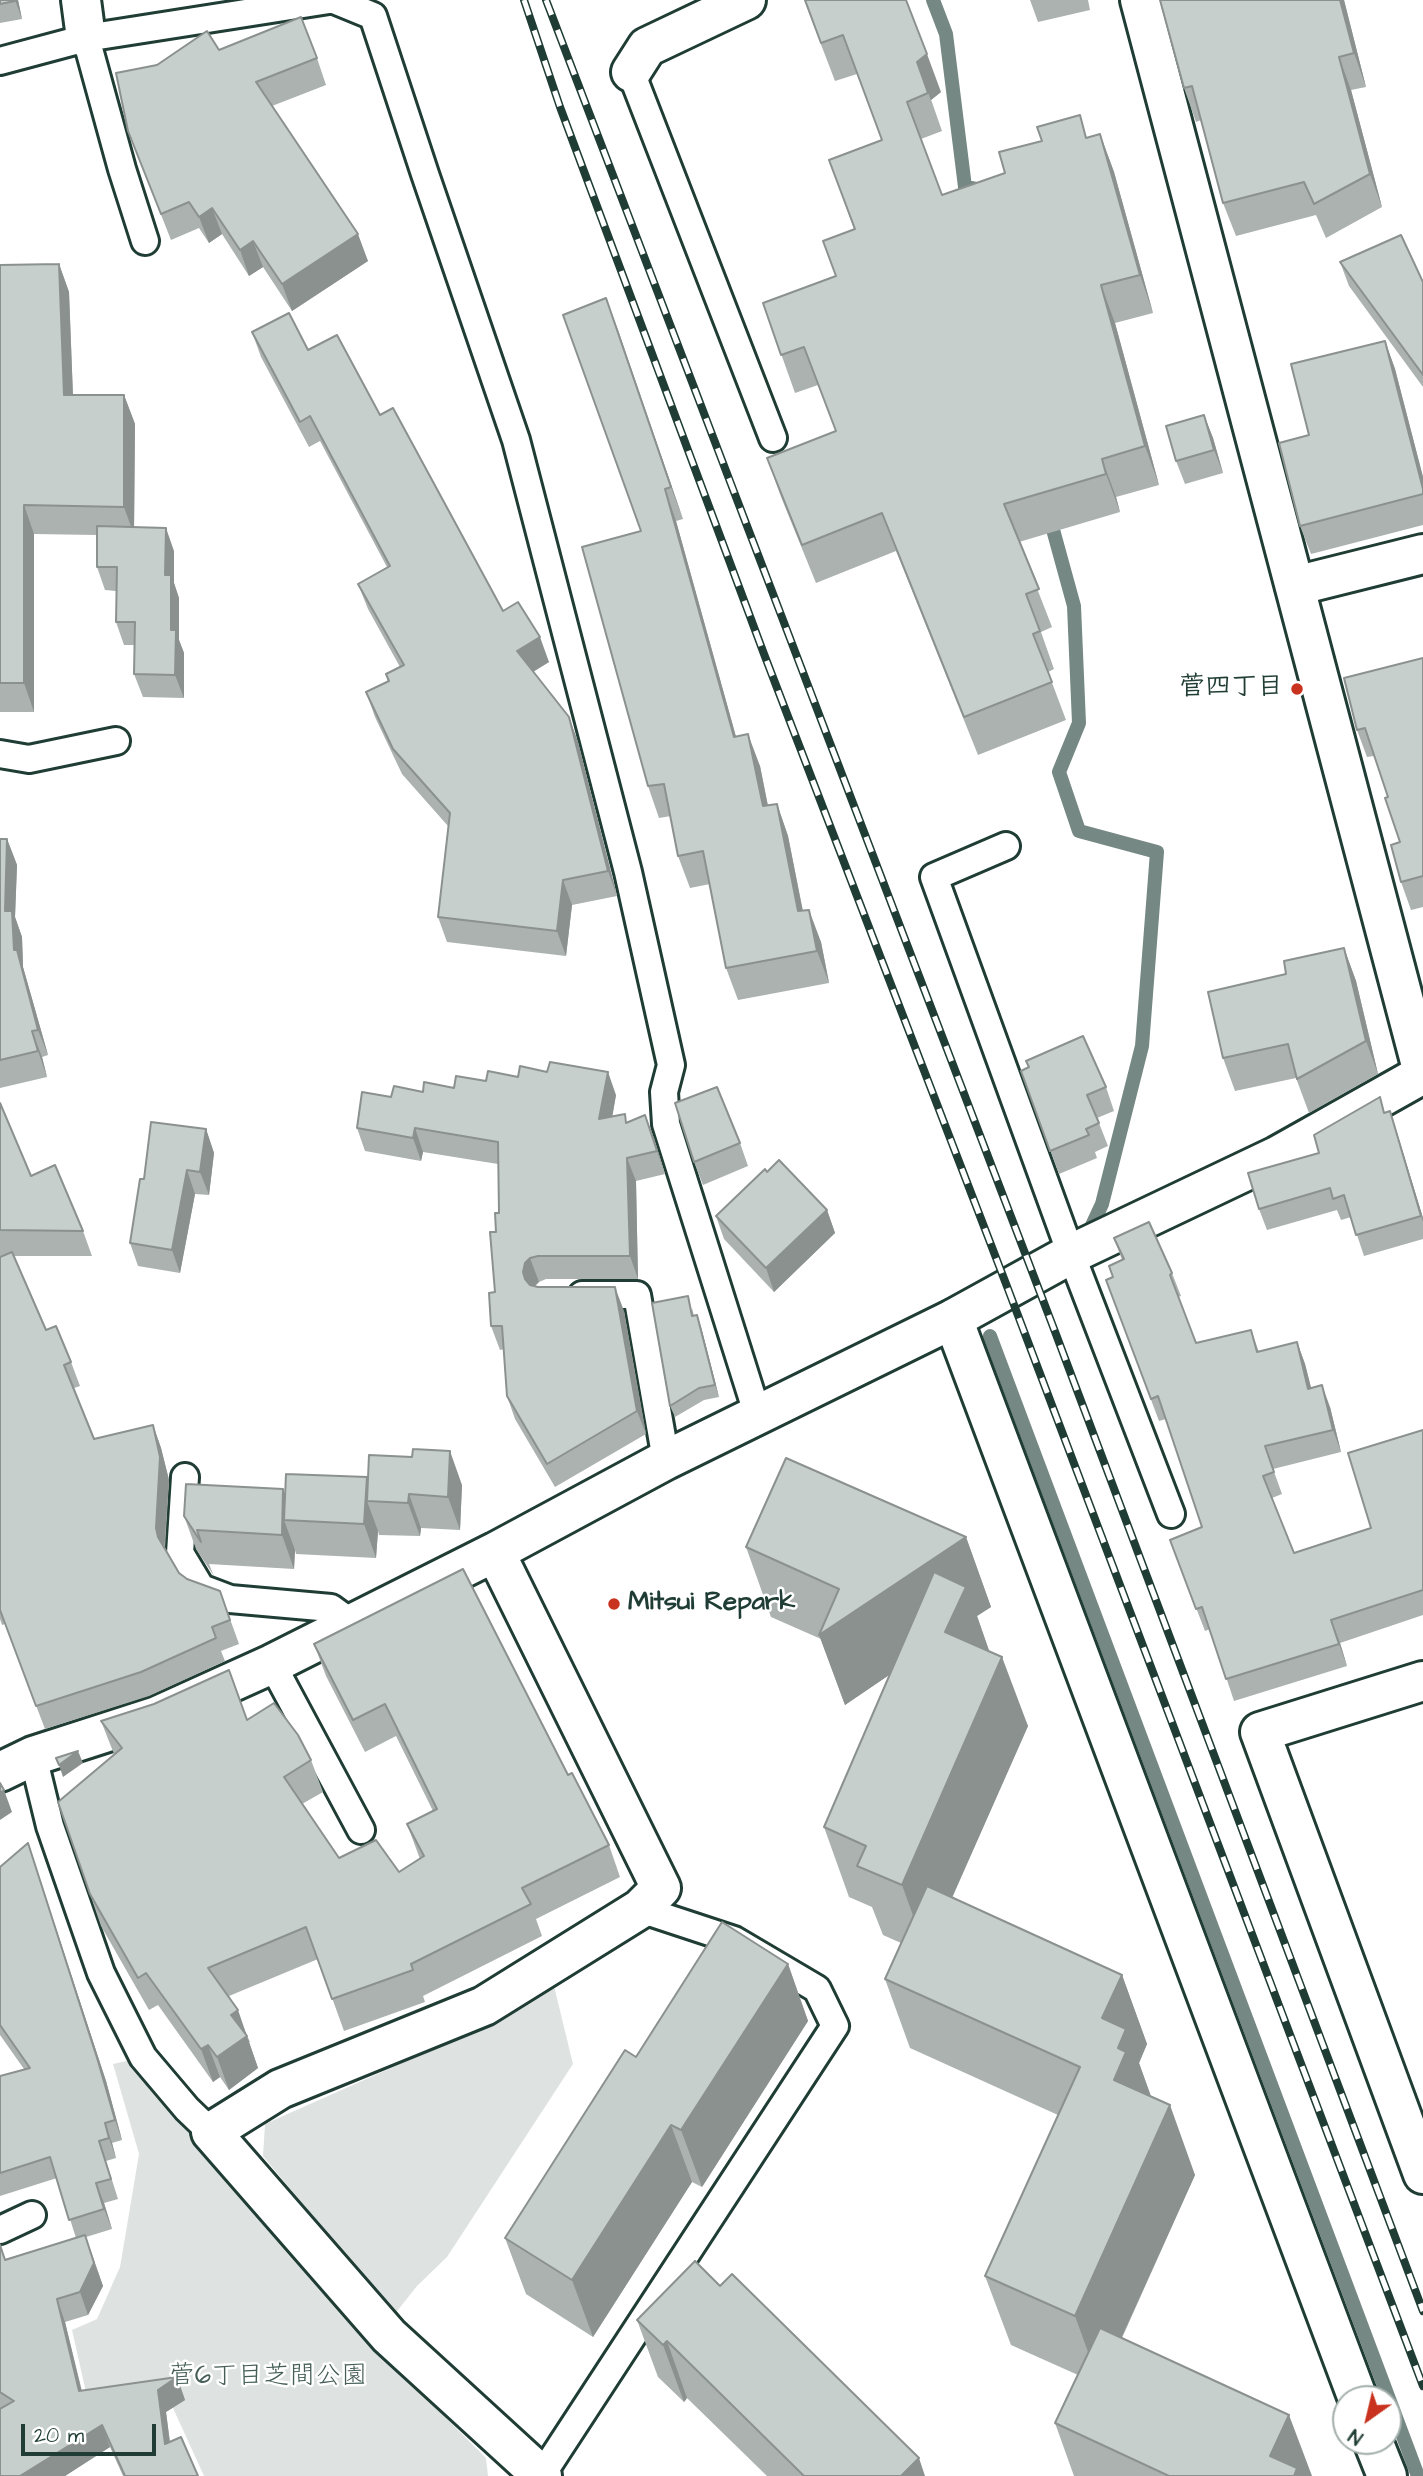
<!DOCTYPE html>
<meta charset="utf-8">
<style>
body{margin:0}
#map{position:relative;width:1423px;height:2476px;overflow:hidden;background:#fff;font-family:"Architects Daughter",sans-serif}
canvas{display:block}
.north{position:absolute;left:1332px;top:2385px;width:70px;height:70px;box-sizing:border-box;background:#fff;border:2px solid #a5b1ae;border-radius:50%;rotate:214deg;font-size:19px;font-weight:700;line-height:28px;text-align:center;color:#1f3d34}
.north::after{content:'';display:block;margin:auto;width:24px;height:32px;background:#c8321e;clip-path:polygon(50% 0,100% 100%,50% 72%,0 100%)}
.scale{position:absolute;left:21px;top:2424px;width:135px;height:32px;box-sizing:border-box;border:4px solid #1f3d34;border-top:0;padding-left:9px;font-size:21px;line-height:24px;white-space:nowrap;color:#1f3d34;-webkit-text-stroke:5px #fff;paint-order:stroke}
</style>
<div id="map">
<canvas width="1423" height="2476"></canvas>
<div class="north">N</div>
<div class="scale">20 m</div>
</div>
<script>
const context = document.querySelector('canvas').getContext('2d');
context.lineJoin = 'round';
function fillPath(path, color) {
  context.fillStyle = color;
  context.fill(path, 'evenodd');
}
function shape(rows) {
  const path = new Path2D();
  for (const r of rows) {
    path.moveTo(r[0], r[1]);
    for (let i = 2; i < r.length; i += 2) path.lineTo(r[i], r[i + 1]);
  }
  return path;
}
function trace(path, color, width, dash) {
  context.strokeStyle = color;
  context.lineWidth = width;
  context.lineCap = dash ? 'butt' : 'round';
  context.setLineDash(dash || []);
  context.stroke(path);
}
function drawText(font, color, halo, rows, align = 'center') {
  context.font = font + ' "Architects Daughter","Klee One",sans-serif';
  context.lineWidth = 5;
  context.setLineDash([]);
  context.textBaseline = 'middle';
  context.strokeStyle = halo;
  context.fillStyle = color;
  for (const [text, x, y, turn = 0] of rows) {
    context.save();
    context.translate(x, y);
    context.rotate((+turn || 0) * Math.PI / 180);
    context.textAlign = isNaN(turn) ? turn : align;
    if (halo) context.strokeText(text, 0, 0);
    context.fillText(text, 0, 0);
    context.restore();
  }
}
const green = shape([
 [554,1986,573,2064,447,2257,417,2286,394,2315,263,2156,265,2124,499,2020],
 [131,2060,227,2181,353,2325,486,2458,488,2476,204,2476,167,2395,89,2406,72,2330,97,2319,120,2267,139,2154,113,2064]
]);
const stream = shape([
 [933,0,946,34,965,187,982,190],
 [1049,515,1074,606,1079,723,1059,772,1079,831,1157,852,1142,1046,1102,1204,1089,1232],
 [990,1336,1418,2476]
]);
const lane = shape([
 [334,0,373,16,425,174,516,440,628,872,671,1065,664,1092,666,1124,758,1416],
 [86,38,122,169,145,241],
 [0,61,86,38,329,0],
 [631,72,773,438],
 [0,754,29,759,116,741],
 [1006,846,934,877,1071,1254,1171,1514],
 [582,1295,637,1295,666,1460],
 [185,1477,180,1553,201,1588,230,1599,331,1608,353,1624],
 [272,1664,361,1830],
 [33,1756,50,1826,101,1973,143,2057,187,2109,211,2132],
 [0,2230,32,2215],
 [541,2476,835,2026,817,1989,734,1940,640,1909]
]);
const street = shape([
 [81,0,86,38],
 [631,72,647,47,746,0],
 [1295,586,1423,554],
 [495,1552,661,1888,640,1909,484,2006,280,2089,211,2132,389,2336,542,2476],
 [1423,1681,1260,1732,1423,2174],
 [0,1772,33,1756,157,1716,272,1664,495,1552,666,1460,953,1319,1071,1254,1277,1156,1423,1074]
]);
const secondary = shape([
 [1140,0,1423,1073],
 [953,1319,1358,2399],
 [1373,2441,1387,2476]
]);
const rail = shape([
 [524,0,560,107,764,654,1008,1289,1423,2386],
 [546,0,1054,1329,1423,2311]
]);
const wall = shape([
 [0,0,18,0,22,19,0,23],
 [804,0,941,92,931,100,942,131,921,139,942,195,1005,173,1088,138,1100,134,1114,172,1153,313,1115,323,1159,485,1116,497,1120,512,1019,542,1052,627,1041,632,1054,669,1048,672,1066,720,978,755,896,551,816,583,781,497,767,458,836,431,818,385,795,393,763,303,835,276,854,229,829,160,882,140,857,74,835,81],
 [1030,0,1088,0,1090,10,1038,22],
 [1344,0,1366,87,1351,90,1382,207,1326,238,1316,215,1236,236,1223,203,1201,120,1196,122,1184,88],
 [219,50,317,58,326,85,272,106,368,261,292,311,263,267,249,276,222,234,209,243,199,228,171,240,128,131,157,65],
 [1340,262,1423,282,1423,387,1349,286],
 [59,264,69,292,73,395,124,395,135,424,134,527,174,551,174,583,179,598,179,640,184,653,184,698,143,697,134,674,135,645,124,645,116,622,116,591,105,590,97,567,97,535,34,534,34,712,0,712,0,265],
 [606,298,683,519,676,521,736,737,760,766,768,805,777,804,788,836,803,911,821,942,829,983,738,1000,726,968,710,884,690,888,678,856,671,816,659,818,648,786,641,531],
 [252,332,308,350,380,415,503,611,549,662,533,672,569,717,578,742,617,896,572,905,566,956,447,942,438,917,448,826,402,774,375,717,366,692,388,682,386,674,400,667,368,609,358,584,387,567,320,441,309,447,261,357],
 [1385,341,1395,369,1423,477,1423,525,1311,554,1300,526,1309,435],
 [1204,415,1213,438,1223,473,1185,484,1176,461],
 [1423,658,1423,907,1411,910,1401,882,1400,842,1388,797,1374,756,1367,757,1357,730],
 [0,839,7,839,17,865,15,917,22,937,23,967,48,1055,42,1057,47,1077,0,1088],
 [1344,948,1356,981,1378,1074,1309,1113,1296,1078,1235,1091,1223,1058,1286,974],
 [1021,1071,1106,1087,1114,1111,1097,1118,1108,1146,1095,1152,1097,1158,1059,1174],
 [486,1081,616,1095,612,1116,627,1122,654,1138,665,1174,636,1181,638,1279,546,1279,539,1282,534,1286,624,1311,646,1434,555,1487,515,1419,507,1396,504,1349,500,1350,491,1326,495,1292,496,1232,499,1213,498,1164,423,1152,421,1161,365,1151,357,1128,391,1097,454,1088],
 [0,1103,31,1176,83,1231,92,1256,13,1256,46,1330,71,1362,80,1386,74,1388,94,1439,153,1425,161,1448,169,1480,165,1548,179,1573,187,1579,220,1591,239,1644,221,1651,225,1661,149,1696,45,1729,5,1624,2,1625,0,1619,0,1257,4,1256,0,1256],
 [1390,1111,1397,1133,1423,1218,1423,1239,1364,1256,1351,1217,1341,1220,1337,1210,1267,1230,1259,1209,1319,1153,1386,1113],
 [206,1129,214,1153,209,1195,195,1194,180,1273,138,1266,130,1243,144,1179],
 [740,1143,748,1166,703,1185,694,1162],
 [767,1172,827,1210,835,1233,774,1292,724,1239,716,1216],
 [1114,1238,1172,1273,1181,1296,1178,1297,1196,1343,1251,1330,1259,1352,1297,1342,1305,1364,1311,1388,1330,1407,1341,1452,1273,1469,1282,1494,1272,1498,1294,1553,1371,1528,1423,1430,1423,1615,1340,1643,1347,1666,1234,1701,1210,1629,1205,1631,1170,1540,1202,1527,1166,1419,1159,1421,1106,1280,1113,1277,1122,1260],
 [692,1308,694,1316,701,1327,719,1397,704,1400,675,1417,670,1406],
 [367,1477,368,1481,462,1485,460,1530,421,1528,420,1536,379,1535,378,1531,376,1558,296,1554,295,1550,294,1569,209,1564,214,1576,196,1549,184,1516,283,1489,285,1494],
 [966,1537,991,1607,977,1616,989,1651,1028,1726,952,1898,1122,1975,1147,2044,1139,2063,1151,2097,1195,2175,1122,2338,1312,2476,1074,2476,1055,2423,1078,2375,1011,2345,985,2276,1058,2115,910,2048,885,1979,901,1943,883,1935,872,1907,849,1897,824,1827,890,1674,845,1705,821,1639,771,1617,746,1547],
 [314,1644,568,1775,609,1845,620,1877,536,1919,542,1936,423,1996,425,2002,344,2031,318,1959,229,1996,250,2042,249,2042,258,2068,229,2090,220,2077,213,2082,158,2005,149,2010,101,1926,90,1894,114,1754,101,1721,247,1720,311,1760,323,1792,302,1804,339,1858,399,1872,420,1859,407,1824,433,1811,396,1736,365,1752,326,1676],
 [28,1843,106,2081,122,2140,112,2143,116,2158,106,2161,118,2199,104,2203,112,2229,86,2237,103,2286,88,2315,65,2322,82,2391,177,2377,185,2400,166,2412,170,2442,198,2476,123,2476,110,2447,65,2476,0,2476,0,2243,5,2259,76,2238,57,2178,0,2196,0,2076,24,2069,0,2035,0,1867],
 [788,1964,808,2021,702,2187,692,2182,593,2337,526,2294,505,2238],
 [720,2286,925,2476,767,2476,687,2398,684,2402,658,2377,637,2320]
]);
const shadedWall = shape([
 [15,0,18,0,22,19],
 [1340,0,1344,0,1366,87,1354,53],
 [927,54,941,92,931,100,942,131,917,62],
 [1339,57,1351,90,1382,207,1370,174],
 [1100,134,1114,172,1153,313,1140,275],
 [212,208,222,234,209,243,199,217],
 [358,234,368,261,292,311,282,284],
 [253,241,263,267,249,276,240,250],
 [59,264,69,292,74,424,64,395],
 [1101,285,1115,323,1159,485,1145,446],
 [606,298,618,330,683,519,671,487],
 [1385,341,1395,369,1423,477,1423,489],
 [124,395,135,424,134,535,124,507],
 [1204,415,1213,438,1223,473,1214,450],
 [1102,459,1116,497,1120,512,1106,474],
 [665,489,676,521,745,769,734,737],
 [24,505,34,534,34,712,24,683],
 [166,528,174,551,174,583,179,598,179,640,184,653,184,698,175,675,165,575],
 [540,637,549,662,526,676,517,651],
 [569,717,578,742,617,896,608,871],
 [748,734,760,766,774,838,763,806],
 [777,804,788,836,809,943,798,911],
 [7,839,17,865,15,917,22,937,23,967,48,1055,38,1030,14,950,5,911],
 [563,880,572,905,566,956,557,931],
 [809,910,821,942,829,983,817,951],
 [1344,948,1356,981,1378,1074,1366,1041],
 [32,1031,42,1057,47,1077,38,1051],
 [608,1072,616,1095,608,1142,599,1119],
 [1390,1111,1397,1133,1423,1218,1423,1222],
 [645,1115,654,1138,665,1174,657,1151],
 [415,1128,423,1152,421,1161,413,1138],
 [206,1129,214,1153,209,1195,200,1172],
 [627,1158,636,1181,638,1279,630,1256],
 [187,1170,195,1194,180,1273,172,1250],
 [827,1210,835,1233,774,1292,766,1268],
 [530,1258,539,1282,534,1287,533,1302,523,1272,525,1263],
 [615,1287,624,1311,646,1434,637,1411],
 [697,1315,701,1327,719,1397,715,1385],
 [1297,1342,1305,1364,1317,1411,1308,1389],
 [1322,1385,1330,1407,1341,1452,1333,1430],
 [153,1425,161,1448,169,1480,164,1552,158,1537,156,1528],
 [450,1451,462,1485,460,1530,448,1497],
 [367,1477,375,1501,367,1501,378,1531,376,1558,364,1524],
 [283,1489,295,1521,284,1520,295,1550,294,1569,282,1535],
 [409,1494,421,1528,420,1536,408,1503],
 [966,1537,991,1607,977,1616,991,1656,947,1636,845,1705,819,1635],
 [1331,1620,1340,1643,1347,1666,1339,1644],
 [1002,1657,1028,1726,927,1954,902,1885],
 [78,1751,83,1763,63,1777,59,1765],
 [4,1790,12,1812,0,1820,0,1793],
 [28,1843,106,2081,122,2140,115,2120],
 [788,1964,808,2021,702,2187,681,2130],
 [1122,1975,1147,2044,1139,2063,1152,2099,1114,2080,1102,2018],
 [238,2010,258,2068,229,2090,217,2057,231,2015],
 [208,2045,220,2077,213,2082,201,2049],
 [1170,2105,1195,2175,1100,2385,1075,2316],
 [105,2123,112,2143,116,2158,109,2138],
 [671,2125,692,2182,593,2337,572,2280],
 [96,2183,104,2203,112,2229,104,2209],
 [85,2235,103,2286,88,2315,80,2292],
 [57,2299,65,2322,87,2414,79,2391],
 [667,2341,687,2398,684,2402,663,2345],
 [177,2377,185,2400,166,2412,173,2467,165,2444,158,2390],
 [1289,2415,1312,2476,1277,2476,1270,2456],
 [102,2425,110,2447,65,2476,20,2476],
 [919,2458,925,2476,901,2476]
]);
const building = shape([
 [0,0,15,0,15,1,0,4,0,0],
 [805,0,906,0,927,54,917,62,928,93,907,102,942,195,1005,173,999,152,1042,141,1037,127,1080,115,1086,138,1100,134,1140,275,1101,285,1145,446,1102,459,1106,474,1004,504,1039,589,1026,594,1040,631,1033,634,1052,682,964,717,882,513,802,545,767,458,836,431,804,347,781,355,763,303,836,276,823,241,855,229,829,160,882,140,843,35,821,43,805,0],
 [1160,0,1340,0,1354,53,1339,57,1370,174,1314,204,1304,182,1223,203,1192,86,1184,88,1160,0],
 [301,17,317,58,256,82,358,234,282,284,253,241,240,250,212,208,199,217,189,202,161,214,128,131,116,73,157,65,207,31,219,50,301,17],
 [1401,235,1423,282,1423,375,1340,262,1401,235],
 [59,264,64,395,124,395,124,507,24,505,24,683,0,683,0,265,59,264],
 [606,298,671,487,665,489,734,737,748,734,763,806,777,804,798,911,809,910,817,951,726,968,703,851,678,856,664,784,648,786,582,547,641,531,563,315,606,298],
 [289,313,308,350,337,335,380,415,393,408,503,611,518,602,540,637,517,651,569,717,608,871,563,880,557,931,438,917,450,813,393,749,366,692,389,681,386,674,404,665,358,584,390,566,310,416,300,422,252,332,289,313],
 [1385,341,1423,489,1423,494,1300,526,1279,443,1309,435,1291,364,1385,341],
 [1204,415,1214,450,1176,461,1166,426,1204,415],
 [97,526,166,528,165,575,171,575,171,630,176,630,175,675,134,674,135,622,116,622,117,567,97,567,97,526],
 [1423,658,1423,876,1401,882,1391,845,1400,842,1385,798,1388,797,1365,728,1357,730,1344,678,1423,658],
 [0,839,7,839,5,911,12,911,14,950,17,950,38,1030,32,1031,38,1051,0,1060,0,839],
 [1344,948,1366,1041,1297,1079,1288,1044,1223,1058,1208,992,1286,974,1284,961,1344,948],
 [1083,1036,1106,1087,1087,1095,1099,1123,1086,1129,1089,1135,1050,1151,1021,1071,1029,1067,1026,1061,1083,1036],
 [550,1062,608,1072,599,1119,625,1114,626,1123,645,1115,657,1151,627,1158,630,1256,538,1256,530,1258,525,1263,523,1272,525,1279,530,1285,538,1287,615,1287,637,1411,547,1464,507,1396,502,1326,491,1326,489,1293,495,1292,490,1232,496,1232,495,1213,499,1213,498,1142,415,1128,413,1138,357,1128,362,1092,391,1097,394,1086,423,1092,424,1082,454,1088,456,1076,486,1081,488,1071,518,1077,520,1066,547,1072,550,1062],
 [717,1087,740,1143,694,1162,675,1103,717,1087],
 [1380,1097,1384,1113,1390,1111,1421,1216,1356,1235,1344,1195,1333,1199,1330,1188,1259,1209,1248,1173,1319,1153,1314,1135,1380,1097],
 [0,1103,31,1176,55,1165,83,1231,0,1230,0,1103],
 [151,1122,206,1129,200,1172,187,1170,172,1250,130,1243,140,1179,144,1179,151,1122],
 [779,1160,827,1210,766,1268,716,1216,765,1169,767,1172,779,1160],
 [1149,1222,1172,1273,1170,1275,1196,1343,1251,1330,1257,1352,1297,1342,1308,1389,1322,1385,1333,1430,1265,1446,1274,1472,1263,1476,1294,1553,1371,1528,1348,1453,1423,1430,1423,1590,1331,1620,1339,1644,1226,1679,1202,1607,1196,1609,1170,1540,1202,1527,1158,1396,1151,1399,1106,1280,1113,1277,1109,1266,1124,1259,1114,1238,1149,1222],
 [12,1252,46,1330,56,1326,71,1362,64,1365,94,1439,153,1425,160,1457,156,1528,158,1537,179,1573,187,1579,220,1591,230,1620,212,1627,216,1638,141,1672,36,1706,0,1610,0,1257,12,1252],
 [688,1296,692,1316,697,1315,715,1385,699,1388,670,1406,652,1303,688,1296],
 [413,1449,450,1451,448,1497,409,1494,408,1503,367,1501,369,1455,412,1457,413,1449],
 [786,1458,966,1537,819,1635,839,1589,746,1547,786,1458],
 [286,1474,367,1477,364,1524,284,1520,286,1474],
 [186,1484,283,1489,282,1535,197,1530,201,1542,184,1516,186,1484],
 [463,1569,568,1775,572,1773,609,1845,522,1888,531,1904,411,1964,413,1970,332,1999,306,1927,208,1968,238,2010,231,2015,247,2036,217,2057,208,2045,201,2049,146,1973,138,1978,90,1894,58,1802,122,1748,101,1721,154,1704,229,1670,247,1720,274,1703,298,1735,311,1760,284,1777,339,1858,376,1840,399,1872,424,1856,407,1824,437,1809,385,1704,353,1720,314,1644,463,1569],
 [934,1572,966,1587,945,1632,1002,1657,902,1885,857,1866,866,1846,824,1827,934,1572],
 [78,1751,59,1765,56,1758,78,1751],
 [0,1783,4,1790,0,1793,0,1783],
 [28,1843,98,2061,115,2120,105,2123,109,2138,99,2141,111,2179,96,2183,104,2209,69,2220,50,2157,0,2173,0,2076,30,2068,0,2025,0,1867,28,1843],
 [927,1886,1122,1975,1102,2018,1126,2029,1118,2048,1126,2052,1114,2080,1170,2105,1075,2316,985,2276,1080,2067,885,1979,927,1886],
 [722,1922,788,1964,681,2130,671,2125,572,2280,505,2238,625,2050,636,2057,722,1922],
 [85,2235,94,2263,80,2292,57,2299,79,2391,177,2377,158,2390,165,2444,181,2437,198,2476,125,2476,102,2425,20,2476,0,2476,0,2409,14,2401,0,2392,0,2245,5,2260,85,2235],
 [695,2261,720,2286,732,2274,919,2458,901,2476,804,2476,667,2341,663,2345,637,2320,695,2261],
 [1100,2328,1289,2415,1270,2456,1297,2468,1294,2476,1169,2476,1055,2423,1100,2328]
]);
const markers = [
 [1297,689,7,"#c8321e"],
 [614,1604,7,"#c8321e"]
];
const poiNames = [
 ["菅四丁目",1283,689],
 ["Mitsui Repark",628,1604,"left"]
];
const parkNames = [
 ["菅6丁目芝間公園",268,2378]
];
fillPath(green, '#dee3e2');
trace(stream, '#758883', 14);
trace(lane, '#1f3d34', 32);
trace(street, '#1f3d34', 44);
trace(secondary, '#1f3d34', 44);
trace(lane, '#fff', 26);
trace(street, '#fff', 38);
trace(secondary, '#fff', 38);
trace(rail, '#1f3d34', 8);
trace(rail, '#fff', 5, [16]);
fillPath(wall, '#abb2af');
fillPath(shadedWall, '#8b918f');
fillPath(building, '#c7cfcc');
trace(building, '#8b918f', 2);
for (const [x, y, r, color] of markers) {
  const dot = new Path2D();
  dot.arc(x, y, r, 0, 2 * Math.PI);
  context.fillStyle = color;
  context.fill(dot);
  trace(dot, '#fff', 2.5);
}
drawText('bold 26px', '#1f3d34', '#fff', poiNames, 'right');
drawText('26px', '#455e57', '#fff', parkNames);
</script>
